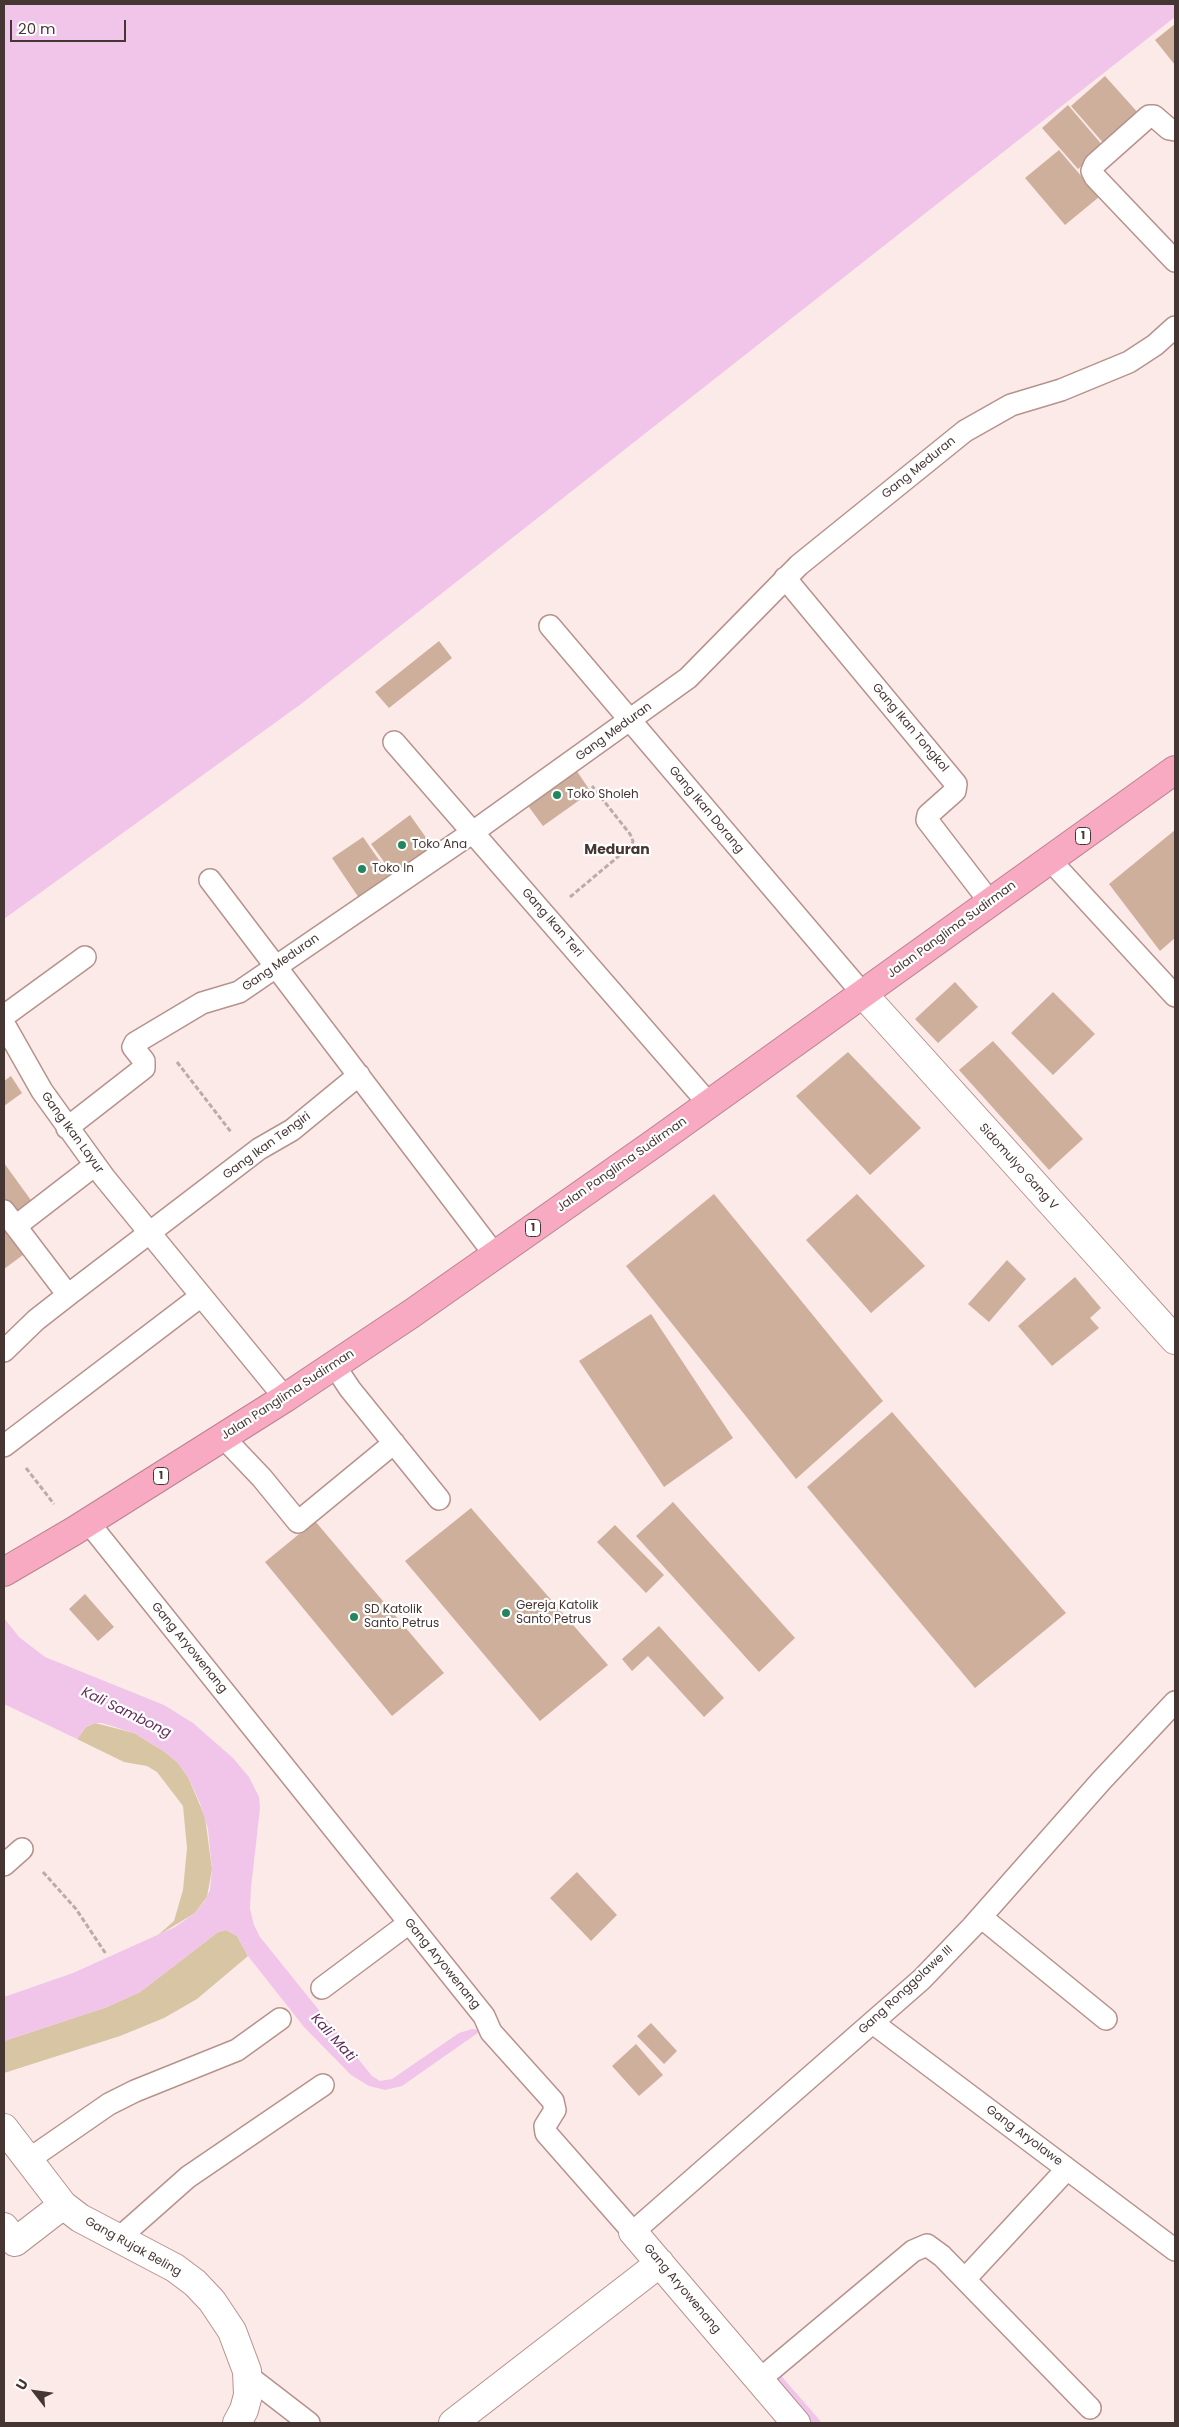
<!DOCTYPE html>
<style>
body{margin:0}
#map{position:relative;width:1179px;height:2427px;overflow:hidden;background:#fbeae8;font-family:Poppins,sans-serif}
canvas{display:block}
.frame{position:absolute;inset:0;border:5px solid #453634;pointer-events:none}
.north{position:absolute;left:10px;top:2367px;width:50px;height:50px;-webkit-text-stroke:4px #fff;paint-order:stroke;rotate:300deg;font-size:14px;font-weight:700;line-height:20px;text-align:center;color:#453634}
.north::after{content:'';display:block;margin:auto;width:18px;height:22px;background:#453634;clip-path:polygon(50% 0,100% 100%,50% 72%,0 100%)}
.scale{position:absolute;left:10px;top:20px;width:116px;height:22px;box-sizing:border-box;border:2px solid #453634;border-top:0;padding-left:6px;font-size:15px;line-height:18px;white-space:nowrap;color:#453634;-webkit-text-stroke:4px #fff;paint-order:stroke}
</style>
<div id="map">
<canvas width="1179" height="2427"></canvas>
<div class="frame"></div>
<div class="north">U</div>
<div class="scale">20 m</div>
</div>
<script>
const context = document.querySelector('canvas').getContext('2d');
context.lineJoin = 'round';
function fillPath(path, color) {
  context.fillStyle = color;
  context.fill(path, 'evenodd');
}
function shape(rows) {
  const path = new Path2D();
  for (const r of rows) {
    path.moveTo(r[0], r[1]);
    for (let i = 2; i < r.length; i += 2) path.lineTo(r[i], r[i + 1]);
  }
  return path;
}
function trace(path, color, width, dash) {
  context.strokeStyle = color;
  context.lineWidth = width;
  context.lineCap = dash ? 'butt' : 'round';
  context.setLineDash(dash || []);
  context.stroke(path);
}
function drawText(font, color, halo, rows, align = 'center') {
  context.font = font + ' Poppins,sans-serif';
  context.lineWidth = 4.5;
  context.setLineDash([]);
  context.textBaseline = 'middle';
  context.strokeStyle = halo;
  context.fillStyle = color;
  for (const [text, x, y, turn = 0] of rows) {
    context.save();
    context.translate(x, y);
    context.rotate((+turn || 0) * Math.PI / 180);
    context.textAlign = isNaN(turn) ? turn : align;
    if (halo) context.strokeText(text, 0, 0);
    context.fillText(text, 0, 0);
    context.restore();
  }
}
const green = shape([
 [95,1723,134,1733,165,1752,178,1763,188,1777,205,1817,212,1869,207,1897,195,1913,157,1936,174,1921,183,1890,187,1848,183,1806,157,1772,147,1766,124,1762,77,1739,86,1727],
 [226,1930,237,1936,248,1956,197,1999,164,2018,120,2036,4,2073,4,2041,107,2007,140,1992,218,1932]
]);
const water = shape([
 [4,4,1175,4,1175,17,301,704,4,919],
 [4,1618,19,1637,45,1657,164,1705,193,1723,233,1758,249,1777,259,1797,260,1808,251,1888,250,1909,254,1925,260,1937,372,2076,380,2081,392,2079,459,2033,472,2029,482,2030,402,2086,385,2090,369,2086,351,2075,304,2027,248,1956,237,1936,226,1930,218,1932,140,1992,107,2007,4,2041,4,1997,73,1973,175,1927,195,1913,204,1902,210,1890,212,1869,208,1829,200,1803,188,1777,178,1763,165,1752,134,1733,102,1723,95,1723,86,1727,77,1739,4,1704]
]);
const stream = shape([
 [775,2377,815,2423]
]);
const building = shape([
 [1175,24,1175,65,1155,40],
 [1105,76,1140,115,1105,145,1071,106],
 [1068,105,1104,147,1078,169,1042,128],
 [1059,150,1099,197,1065,225,1025,178],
 [439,641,452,658,389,708,375,692],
 [572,764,591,792,543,826,523,799],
 [410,815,432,846,393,874,371,844],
 [1175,830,1175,938,1160,951,1109,884],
 [363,837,393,880,361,901,332,858],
 [955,982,978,1007,938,1043,915,1019],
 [1053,992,1095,1034,1053,1075,1011,1033],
 [993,1041,1083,1139,1049,1170,959,1070],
 [848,1052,921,1128,870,1175,796,1096],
 [11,1076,22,1093,4,1106,4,1081],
 [4,1163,33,1203,14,1217,4,1203],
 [714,1194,883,1401,796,1479,626,1266],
 [857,1194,925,1266,871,1313,806,1240],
 [4,1221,27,1252,4,1269],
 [1007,1260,1026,1279,989,1322,968,1304],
 [1075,1277,1101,1308,1090,1318,1099,1328,1052,1366,1018,1326],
 [651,1314,733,1438,664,1487,579,1361],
 [892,1412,1066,1613,975,1688,807,1487],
 [673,1502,795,1638,759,1672,636,1536],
 [471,1508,608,1665,540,1721,405,1561],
 [315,1521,444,1673,392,1716,265,1562],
 [615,1525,664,1575,646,1593,597,1542],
 [85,1594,114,1627,98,1641,69,1609],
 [659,1626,724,1698,704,1717,648,1656,632,1671,622,1659],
 [577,1872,617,1915,591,1941,550,1898],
 [651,2023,677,2051,664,2064,637,2036],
 [636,2044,663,2075,639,2096,612,2066]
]);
const path = shape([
 [570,897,632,845,633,841,630,834,592,786],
 [177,1062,231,1132],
 [26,1468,54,1504],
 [43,1872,76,1909,106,1954]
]);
const lane = shape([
 [1175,130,1169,129,1154,116,1149,116,1095,164,1092,171,1095,177,1175,261],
 [785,578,956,784,955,791,928,815,927,820,990,902],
 [550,626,863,994],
 [394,742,709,1104],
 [1050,860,1175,996],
 [210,880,495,1255],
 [4,1016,85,957],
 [4,1024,42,1091,104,1177,285,1398],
 [67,1128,144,1068,144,1061,133,1047,135,1043,202,1003,239,992,473,832,688,678,799,565,965,431,1011,405,1061,390,1129,362,1155,345,1175,327],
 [4,1211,68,1295],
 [16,1226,95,1165],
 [4,1351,36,1320,68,1295,259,1149,292,1130,359,1075],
 [334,1365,350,1389,439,1499],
 [223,1437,262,1478,298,1522,394,1443],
 [4,1446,201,1296],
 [88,1522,484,2016,491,2032,553,2101,555,2110,545,2126,546,2133,633,2232,922,1979,972,1927,1101,1781,1175,1702],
 [4,1865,22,1849],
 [981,1917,1106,2019],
 [322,1988,409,1923],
 [873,2023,1175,2250],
 [28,2160,109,2104,135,2091,237,2050,280,2019],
 [118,2239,188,2177,323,2085],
 [965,2279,1067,2169],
 [248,2376,309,2423],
 [759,2380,913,2251,927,2245,942,2256,1090,2408]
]);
const street = shape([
 [863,994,1175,1340],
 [4,2128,63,2205,15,2242,4,2227],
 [63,2205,80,2218,175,2268,195,2283,212,2301,232,2331,247,2371,248,2395,244,2410,237,2423],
 [633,2232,796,2423],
 [453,2423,660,2263]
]);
const highway = shape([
 [4,1572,74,1531,285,1398,411,1314,656,1142,1175,770]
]);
const markers = [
 [557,795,5,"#22865f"],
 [402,845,5,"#22865f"],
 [362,869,5,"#22865f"],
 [506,1613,5,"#22865f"],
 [354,1617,5,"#22865f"]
];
const shields = [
 [1083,836,15],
 [533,1228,15],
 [161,1476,15]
];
const shieldNames = [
 ["1",1083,836],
 ["1",533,1228],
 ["1",161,1476]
];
const streetNames = [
 ["Gang Meduran",919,468,-39],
 ["Gang Ikan Tongkol",910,728,50],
 ["Gang Meduran",614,732,-36],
 ["Gang Ikan Dorang",706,810,50],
 ["Gang Ikan Teri",552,923,49],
 ["Jalan Panglima Sudirman",952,930,-36],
 ["Gang Meduran",281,963,-35],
 ["Gang Ikan Layur",72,1133,54],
 ["Gang Ikan Tengiri",267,1146,-36],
 ["Jalan Panglima Sudirman",622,1165,-35],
 ["Sidomulyo Gang V",1018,1167,48],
 ["Jalan Panglima Sudirman",288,1395,-33],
 ["Gang Aryowenang",189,1648,51],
 ["Gang Aryowenang",442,1964,51],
 ["Gang Ronggolawe III",906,1990,-43],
 ["Gang Aryolawe",1024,2136,37],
 ["Gang Rujak Beling",133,2247,29],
 ["Gang Aryowenang",682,2289,50]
];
const poiNames = [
 ["Toko Sholeh",567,795],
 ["Toko Ana",412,845],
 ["Toko In",372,869],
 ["Gereja Katolik",516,1606],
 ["Santo Petrus",516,1620],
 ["SD Katolik",364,1610],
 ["Santo Petrus",364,1624]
];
const neighbourhoodNames = [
 ["Meduran",617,850]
];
const waterNames = [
 ["Kali Sambong",126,1713,26],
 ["Kali Mati",333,2038,48]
];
fillPath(green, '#d8c5a4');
fillPath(water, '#f1c5ea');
trace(stream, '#f1c5ea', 11);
fillPath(building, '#ceaf9b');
trace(lane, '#b7928d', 24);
trace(street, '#b7928d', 30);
trace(highway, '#ba8191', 30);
trace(path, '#bbaba9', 3, [5, 2.5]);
trace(lane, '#fff', 21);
trace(street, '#fff', 28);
trace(highway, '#f9aac3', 28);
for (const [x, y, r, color] of markers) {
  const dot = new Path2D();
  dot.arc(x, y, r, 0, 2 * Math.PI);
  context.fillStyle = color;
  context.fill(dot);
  trace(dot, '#fff', 2);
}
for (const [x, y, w] of shields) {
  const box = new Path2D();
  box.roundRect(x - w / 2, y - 8.5, w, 17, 4);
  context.fillStyle = '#fff';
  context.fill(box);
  trace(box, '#453634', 1);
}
drawText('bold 11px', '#453634', null, shieldNames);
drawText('12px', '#453634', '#fff', streetNames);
drawText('12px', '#453634', '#fff', poiNames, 'left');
drawText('bold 14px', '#453634', '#fff', neighbourhoodNames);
drawText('italic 14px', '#632e5c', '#fff', waterNames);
</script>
